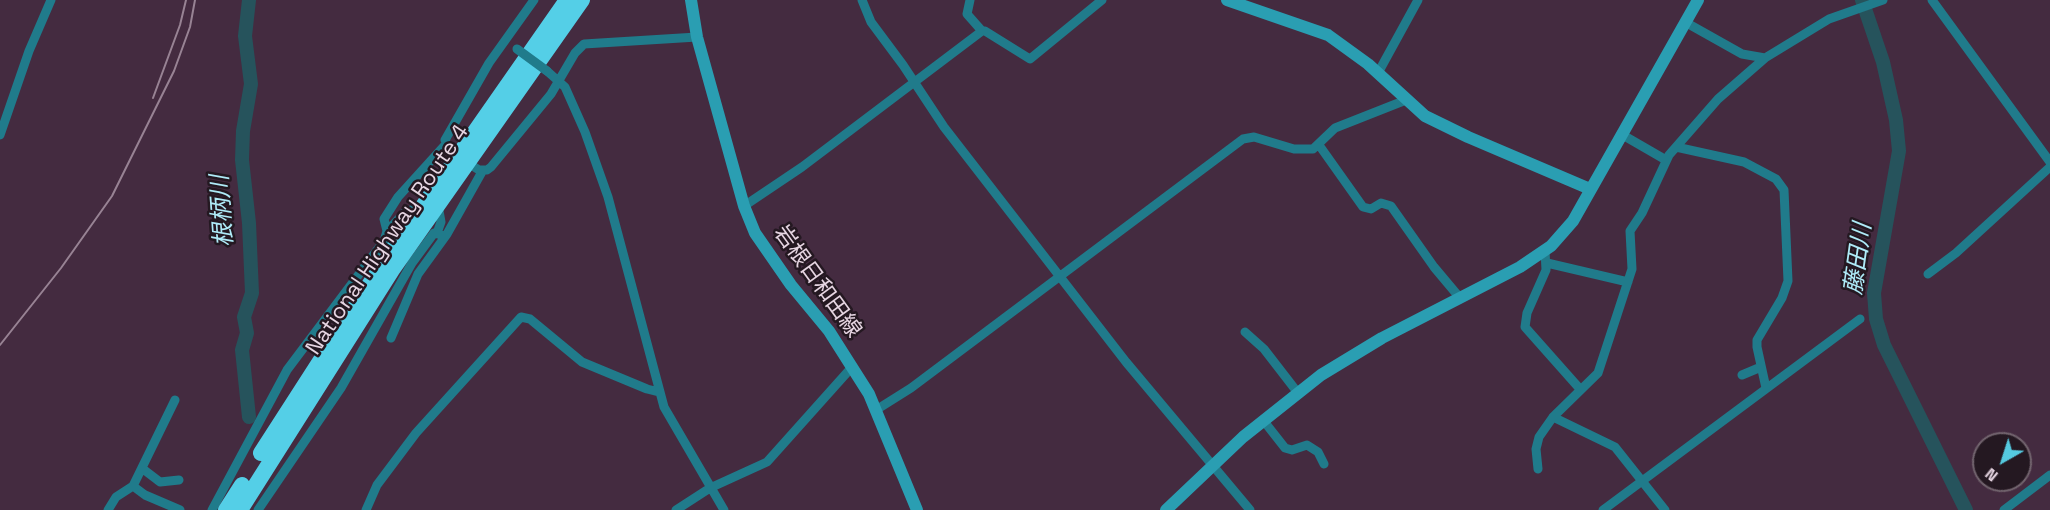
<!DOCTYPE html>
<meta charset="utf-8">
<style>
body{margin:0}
#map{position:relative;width:2050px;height:510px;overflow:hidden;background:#442b40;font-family:"Space Grotesk",sans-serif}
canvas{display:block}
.north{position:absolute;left:1972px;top:432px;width:60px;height:60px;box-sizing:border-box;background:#241821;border:2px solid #72646e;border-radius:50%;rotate:219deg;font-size:16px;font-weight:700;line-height:24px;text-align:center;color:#e6d5e2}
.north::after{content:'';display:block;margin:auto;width:21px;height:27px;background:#55cae0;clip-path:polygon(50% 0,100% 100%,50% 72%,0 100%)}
</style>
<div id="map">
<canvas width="2050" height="510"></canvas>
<div class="north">N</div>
</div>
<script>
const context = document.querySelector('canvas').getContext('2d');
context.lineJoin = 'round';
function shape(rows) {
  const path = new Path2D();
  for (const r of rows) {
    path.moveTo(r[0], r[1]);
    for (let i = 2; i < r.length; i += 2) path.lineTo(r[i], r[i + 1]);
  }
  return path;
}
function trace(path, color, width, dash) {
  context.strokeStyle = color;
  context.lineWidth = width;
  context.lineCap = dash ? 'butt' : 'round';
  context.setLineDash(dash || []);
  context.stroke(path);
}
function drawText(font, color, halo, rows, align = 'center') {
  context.font = font + ' "Space Grotesk","Noto Sans JP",sans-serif';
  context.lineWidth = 5;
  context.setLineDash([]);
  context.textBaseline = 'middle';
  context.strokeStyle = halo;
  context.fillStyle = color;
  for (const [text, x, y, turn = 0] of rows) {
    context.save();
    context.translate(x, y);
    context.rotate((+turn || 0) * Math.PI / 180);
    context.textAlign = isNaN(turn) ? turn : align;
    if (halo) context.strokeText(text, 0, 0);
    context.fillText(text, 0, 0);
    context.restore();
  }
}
const river = shape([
 [249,0,245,36,251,84,243,131,242,160,249,223,252,293,244,317,247,333,242,350,249,417],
 [1862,0,1883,62,1896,120,1899,151,1874,293,1876,319,1884,345,1966,510]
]);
const street = shape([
 [862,0,871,22,903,65,944,127,1126,362,1250,510],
 [970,0,967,14,982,31],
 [1932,0,2050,162],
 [1685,22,1742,54,1765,58],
 [547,71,565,87,585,132,608,197,664,407,724,510],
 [1378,73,1418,0],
 [1621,134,1666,160],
 [0,135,29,51,51,0],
 [1319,145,1363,207,1371,209,1381,203,1391,206,1434,267,1460,298],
 [1676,147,1744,162,1776,179,1784,190,1788,281,1782,298,1757,340,1757,347,1766,388],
 [459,156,448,147,445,140,489,63,534,0],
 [468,163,479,170,487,170,491,167,551,94,575,53,584,44,697,37],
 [744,206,802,167,982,31,985,31,1030,59,1102,0],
 [387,231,405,212,423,206],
 [437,233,441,222,438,205],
 [1545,251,1546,270,1527,313,1525,327,1580,389],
 [1547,263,1628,282],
 [1928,274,1956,253,2050,167],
 [1245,332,1264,349,1298,393],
 [391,338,418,274,447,234,483,170],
 [1742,375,1761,367],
 [876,410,911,388,1243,139,1254,137,1294,149,1313,149,1335,128,1406,100],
 [1263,420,1285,448,1292,450,1307,445,1318,452,1324,464],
 [143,469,160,482,179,480],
 [1538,469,1536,449,1539,437,1553,417],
 [133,486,145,495,180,510],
 [108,510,116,497,133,486,175,400],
 [212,510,287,370,384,241,387,231,384,219,398,197,446,144],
 [258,510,341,388,412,263,434,233,445,236],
 [366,510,377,485,416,433,521,317,530,319,582,362,647,389,659,392],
 [676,510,710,488,767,462,852,367],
 [1603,510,1860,319],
 [1665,510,1615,447,1553,417,1598,373,1632,269,1630,231,1642,213,1669,155,1718,99,1765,58,1829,19,1883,0],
 [2004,510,2050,475]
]);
const secondary = shape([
 [691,0,697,37,744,206,755,233,791,285,829,331,869,394,917,510],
 [1227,0,1328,35,1368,64,1425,116,1468,137,1590,189],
 [1166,510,1243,437,1321,375,1382,338,1520,267,1551,246,1573,221,1698,0]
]);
const highway = shape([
 [261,453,384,262,567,0],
 [226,510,242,485],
 [240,510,392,270,582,0]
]);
const rail = shape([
 [153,98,180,25,186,0],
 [0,345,61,268,112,196,174,71,190,27,195,0]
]);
const streetBridge = shape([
 [517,49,547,71]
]);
const streetNames = [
 ["National Highway Route 4",388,240,-56],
 ["岩根日和田線",817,282,54]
];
const waterNames = [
 ["根柄川",223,211,-94],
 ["藤田川",1859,259,-82]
];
trace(river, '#26535c', 14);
trace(street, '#207b8b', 9);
trace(secondary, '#2a9eb2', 12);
trace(highway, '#54cfe7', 16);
trace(rail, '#988394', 2);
trace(streetBridge, '#207b8b', 9);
drawText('22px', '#e6d5e2', '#241821', streetNames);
drawText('italic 24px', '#afebf8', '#241821', waterNames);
</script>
